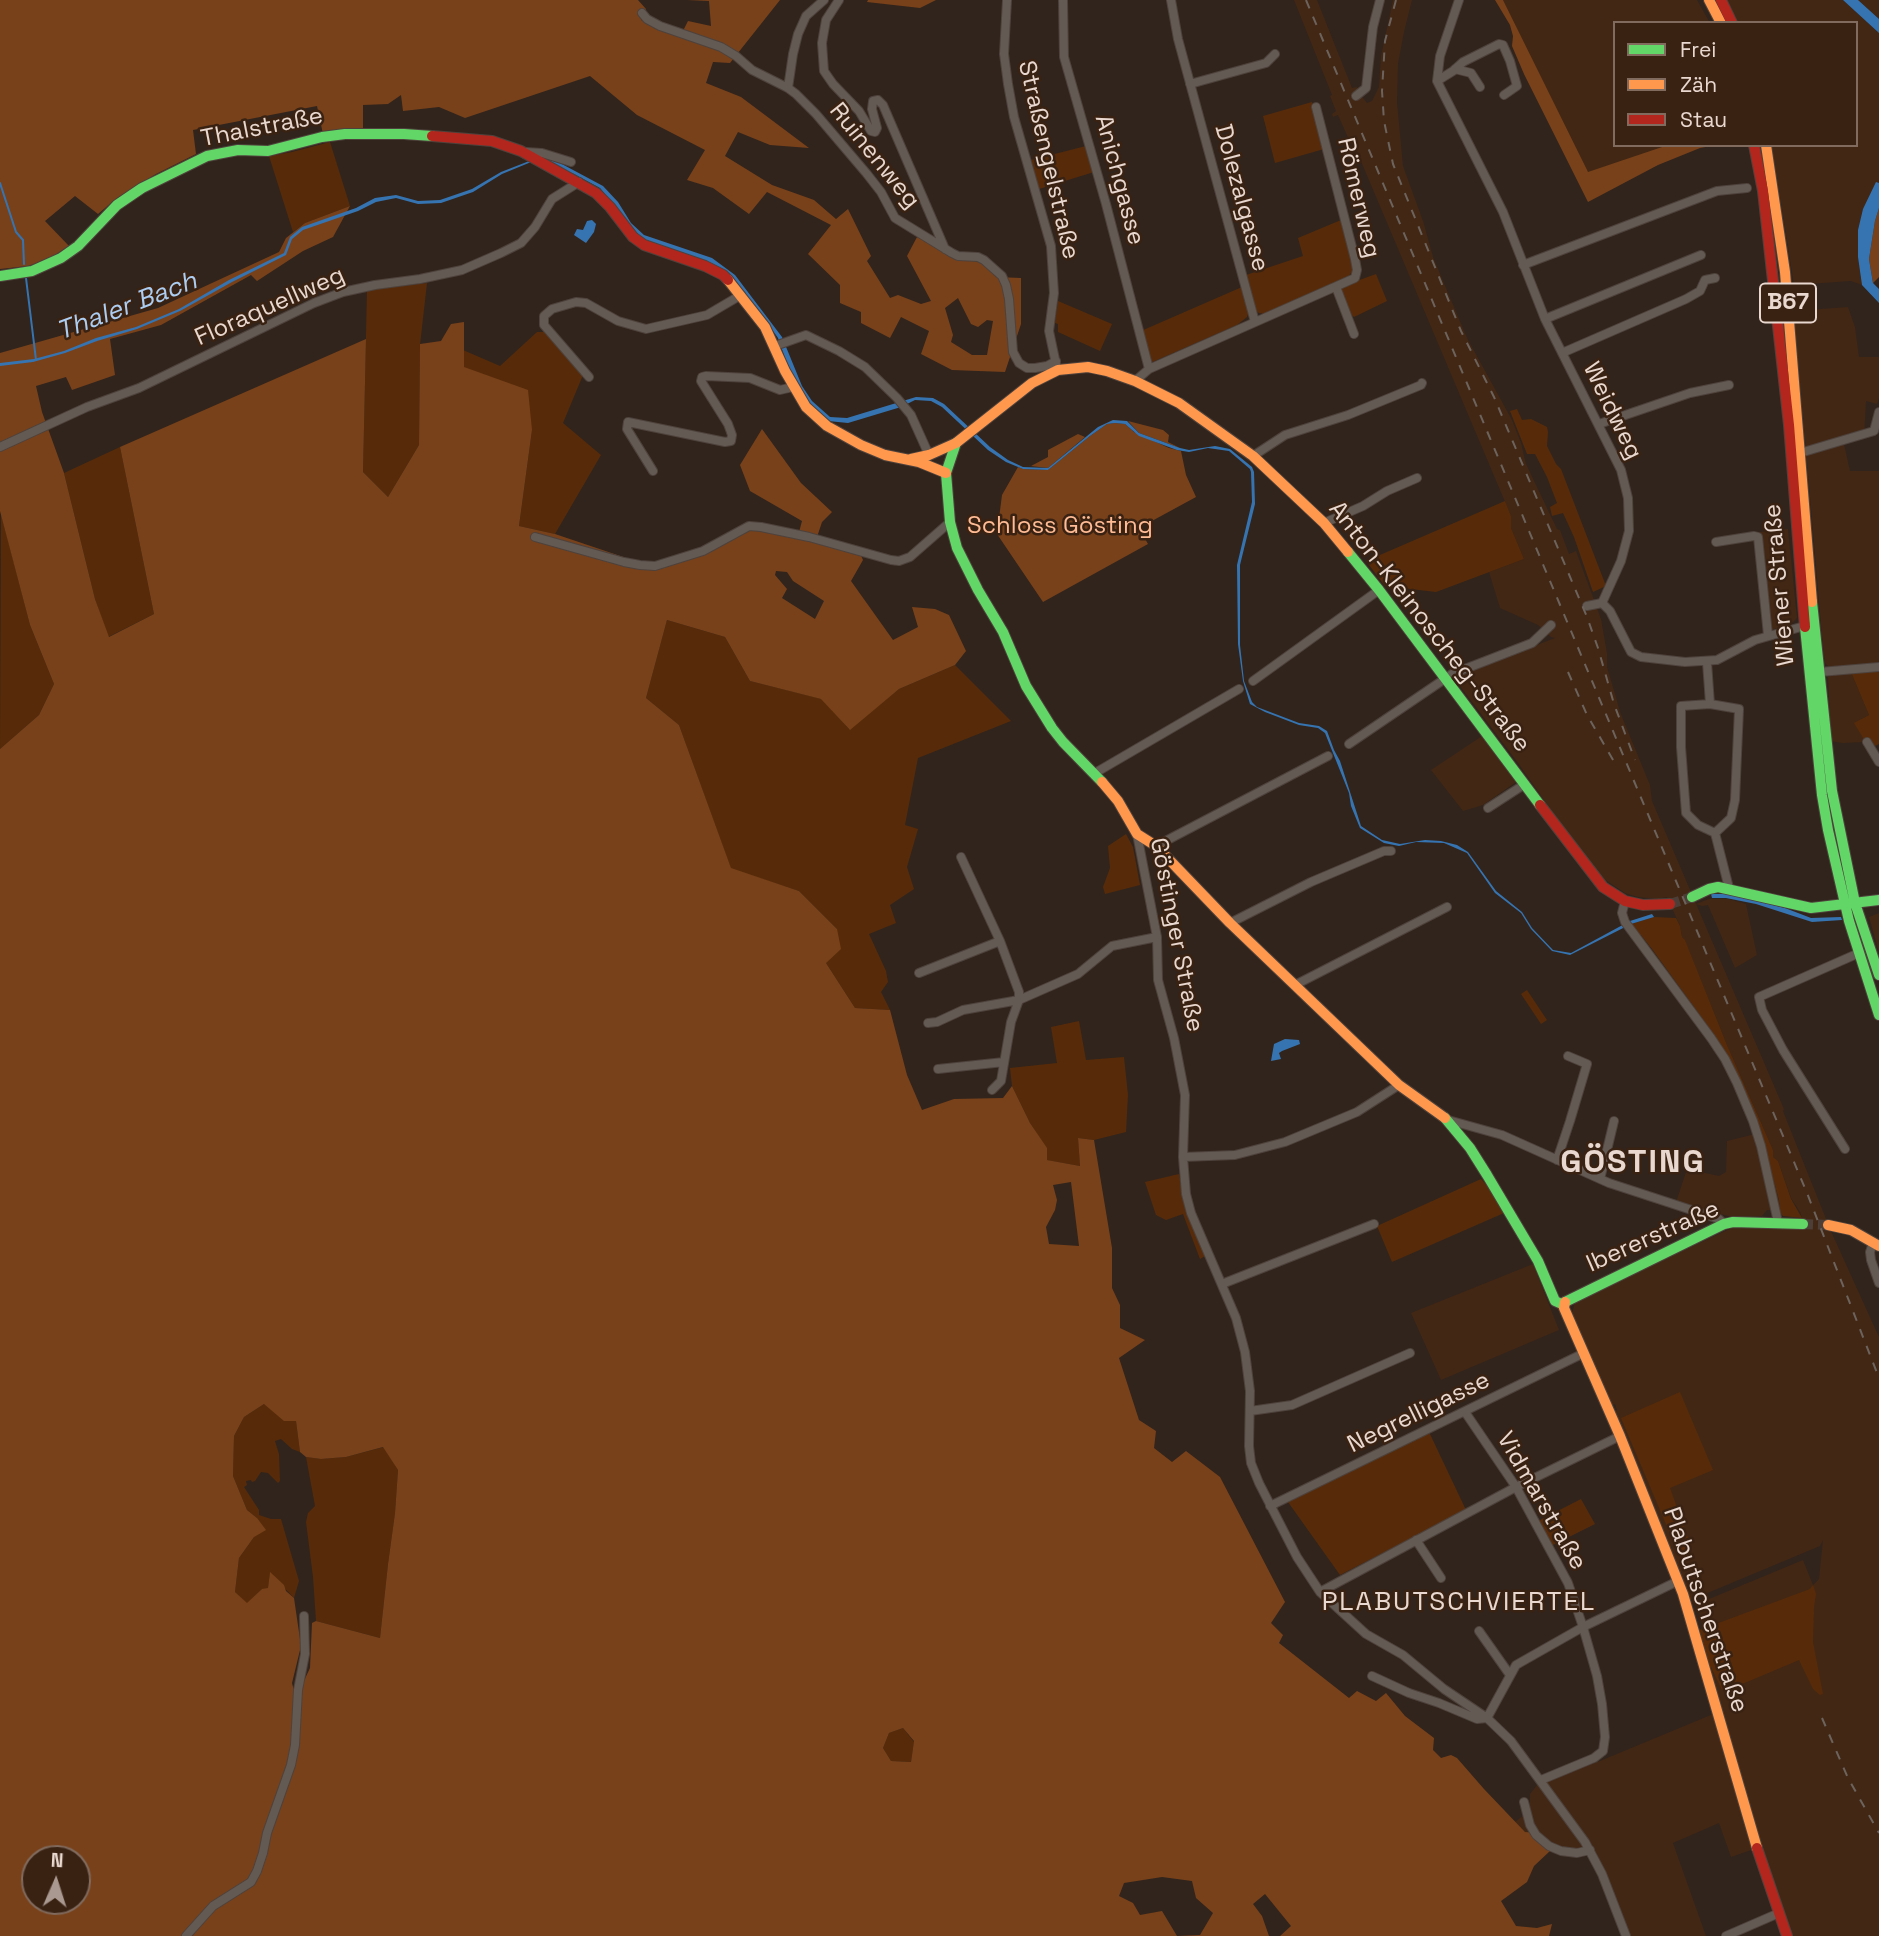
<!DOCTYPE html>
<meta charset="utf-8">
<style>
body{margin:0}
#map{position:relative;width:1879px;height:1936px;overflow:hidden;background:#31241c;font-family:"Space Grotesk",sans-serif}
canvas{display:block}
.legend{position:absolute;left:1613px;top:21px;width:245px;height:126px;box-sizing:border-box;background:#3a2213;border:2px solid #806b5e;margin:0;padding:9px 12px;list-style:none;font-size:21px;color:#e9d8cf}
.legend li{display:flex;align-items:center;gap:14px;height:35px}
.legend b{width:35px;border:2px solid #806b5e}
.north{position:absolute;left:21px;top:1845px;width:70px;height:70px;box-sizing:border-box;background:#3a2213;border:2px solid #806b5e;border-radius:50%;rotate:3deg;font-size:19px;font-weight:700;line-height:28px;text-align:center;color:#e9d8cf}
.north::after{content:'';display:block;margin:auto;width:24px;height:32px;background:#a99990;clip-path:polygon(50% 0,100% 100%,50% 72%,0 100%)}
</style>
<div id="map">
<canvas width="1879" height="1936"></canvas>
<ul class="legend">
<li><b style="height:9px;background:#63d668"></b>Frei</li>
<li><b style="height:9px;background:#ff974d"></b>Zäh</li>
<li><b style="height:9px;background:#b3261e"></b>Stau</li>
</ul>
<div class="north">N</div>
</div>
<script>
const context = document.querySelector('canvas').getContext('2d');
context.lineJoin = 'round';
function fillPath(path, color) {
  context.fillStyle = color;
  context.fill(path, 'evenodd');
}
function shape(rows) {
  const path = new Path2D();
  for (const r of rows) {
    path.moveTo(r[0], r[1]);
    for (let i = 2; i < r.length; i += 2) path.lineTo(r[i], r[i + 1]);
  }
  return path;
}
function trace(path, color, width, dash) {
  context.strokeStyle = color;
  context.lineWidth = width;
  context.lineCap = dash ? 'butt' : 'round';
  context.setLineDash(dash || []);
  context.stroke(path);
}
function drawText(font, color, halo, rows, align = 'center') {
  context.font = font + ' "Space Grotesk",sans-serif';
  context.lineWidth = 5;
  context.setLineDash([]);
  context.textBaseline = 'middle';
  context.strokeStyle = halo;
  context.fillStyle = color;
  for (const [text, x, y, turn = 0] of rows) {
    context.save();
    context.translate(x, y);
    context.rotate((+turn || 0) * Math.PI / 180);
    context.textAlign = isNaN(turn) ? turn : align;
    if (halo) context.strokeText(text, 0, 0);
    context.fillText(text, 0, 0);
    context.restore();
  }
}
const built = shape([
 [1294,0,1317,0,1352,88,1357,87,1359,93,1367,103,1372,101,1379,87,1381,56,1393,0,1412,0,1404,32,1398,64,1397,103,1399,123,1403,166,1423,221,1433,257,1467,338,1512,420,1521,443,1526,464,1557,529,1560,530,1569,554,1576,551,1601,619,1607,653,1607,667,1615,694,1620,712,1650,785,1652,801,1784,1109,1783,1111,1830,1229,1879,1337,1879,1936,1787,1936,1757,1848,1731,1857,1719,1823,1673,1843,1706,1936,1626,1936,1602,1874,1587,1854,1578,1855,1526,1833,1515,1822,1530,1810,1530,1794,1541,1780,1600,1761,1718,1712,1695,1632,1703,1629,1697,1604,1803,1560,1813,1585,1819,1579,1823,1540,1820,1546,1686,1602,1610,1414,1617,1410,1615,1404,1611,1406,1572,1314,1575,1301,1734,1227,1805,1228,1800,1212,1791,1198,1778,1161,1773,1157,1773,1150,1727,1045,1685,941,1682,937,1680,926,1667,897,1658,899,1638,897,1625,893,1601,877,1588,862,1518,763,1457,682,1459,675,1555,638,1551,637,1538,625,1500,608,1489,572,1524,559,1511,528,1511,516,1352,140,1349,140,1338,115,1333,117,1332,114,1336,111,1330,96,1332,95],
 [1503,0,1697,0,1710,23,1615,23,1615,145,1670,145,1587,174],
 [1727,0,1843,0,1879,33,1879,195,1863,209,1858,230,1858,257,1862,285,1851,281,1794,285,1772,145,1856,145,1856,23,1738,23],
 [1858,0,1879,0,1879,19],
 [1848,307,1855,327,1859,357,1879,357,1879,398,1877,404,1866,401,1864,439,1844,444,1850,471,1879,471,1879,664,1831,669,1825,663,1822,636,1794,311],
 [1788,529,1797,618,1792,623,1771,630,1768,626,1760,532],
 [1851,672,1869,715,1861,719,1866,742,1842,743,1831,741,1828,677,1833,674],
 [1482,736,1516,782,1483,805,1463,811,1431,770],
 [1709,899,1728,899,1746,904,1757,955,1735,968,1708,905,1702,906,1696,904],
 [1879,913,1879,952,1869,917],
 [1759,1128,1779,1200,1779,1210,1767,1210,1762,1216,1732,1217,1676,1202,1687,1169,1719,1176,1726,1172,1727,1141,1751,1135],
 [1533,1264,1559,1330,1441,1380,1411,1313]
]);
const green = shape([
 [1312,102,1324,149,1275,163,1263,116],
 [330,142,350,206,305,223,293,232,269,156,292,152],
 [1086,146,1094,172,1039,189,1031,160],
 [1341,220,1353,262,1353,270,1349,276,1265,314,1259,313,1254,310,1246,275,1303,256,1298,238],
 [1376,274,1387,301,1354,317,1348,312,1341,290,1343,286],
 [427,283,420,345,419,445,388,497,363,472,367,290],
 [1242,287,1249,311,1247,317,1237,325,1150,363,1141,331],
 [1058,301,1112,324,1100,351,1058,332,1058,324,1055,323],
 [537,332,548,332,583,375,563,423,601,455,555,534,519,526,532,430,464,367,463,350,500,366],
 [1517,409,1522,420,1531,419,1547,427,1548,432,1547,446,1556,464,1561,469,1606,586,1593,592,1574,537,1563,513,1552,516,1550,507,1557,503,1547,477,1535,454,1527,454,1510,411],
 [120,447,154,614,108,637,95,599,64,473],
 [1505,501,1511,516,1511,528,1524,559,1436,592,1385,586,1366,561],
 [1,513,30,625,54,684,39,715,0,749],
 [667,620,725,637,750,681,822,699,849,729,899,689,955,665,1011,721,918,758,905,825,918,829,907,867,914,889,890,905,896,923,869,934,886,971,888,982,881,992,890,1010,855,1008,826,963,837,929,799,891,731,869,679,725,646,698],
 [1879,671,1879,744,1875,746,1870,739,1865,741,1854,723,1869,715,1851,672],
 [1126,834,1133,847,1140,885,1105,894,1103,887,1110,868,1108,846],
 [1654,917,1676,918,1680,926,1682,937,1685,940,1727,1045,1773,1150,1773,1157,1778,1161,1791,1199,1802,1218,1783,1216,1780,1213,1779,1200,1759,1128,1734,1067,1713,1033,1652,949,1641,935,1639,936,1631,924],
 [1527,990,1547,1020,1541,1024,1521,994],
 [1079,1021,1086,1060,1124,1057,1128,1095,1126,1132,1094,1140,1078,1138,1080,1166,1046,1160,1046,1148,1030,1123,1012,1086,1010,1068,1057,1063,1051,1027],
 [1179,1174,1186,1211,1205,1256,1200,1259,1183,1214,1166,1220,1156,1215,1145,1182],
 [1481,1179,1491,1190,1504,1213,1392,1262,1377,1226],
 [1680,1392,1713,1470,1670,1488,1692,1549,1679,1555,1621,1418],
 [264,1404,296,1421,300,1452,292,1449,281,1439,275,1441,279,1454,280,1481,278,1483,268,1473,261,1472,255,1481,252,1482,251,1480,246,1481,247,1485,244,1487,259,1510,259,1515,271,1519,281,1519,299,1581,294,1598,270,1573,268,1589,262,1589,247,1604,235,1592,239,1558,254,1537,257,1518,247,1510,233,1476,234,1436,244,1417],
 [1429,1432,1466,1510,1340,1575,1288,1502],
 [384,1447,398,1470,395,1513,388,1564,380,1638,316,1621,313,1577,306,1522,308,1513,315,1506,306,1457,321,1459,346,1457],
 [1581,1499,1595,1524,1551,1546,1538,1521],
 [1813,1585,1816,1594,1814,1607,1813,1642,1823,1694,1820,1695,1813,1689,1799,1660,1735,1687,1733,1685,1722,1690,1711,1667,1706,1666,1697,1631,1810,1589],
 [903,1728,914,1742,911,1762,891,1761,883,1748,889,1733]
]);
const forest = shape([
 [0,0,638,0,646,9,641,20,680,37,688,21,711,26,709,1,687,0,780,0,730,63,713,62,706,83,741,97,809,148,770,145,738,132,725,156,772,185,814,200,836,219,848,209,871,256,867,261,890,298,898,295,921,304,931,301,907,256,917,237,955,257,985,263,996,277,1021,278,1021,324,1005,372,952,370,921,354,929,331,901,317,890,338,861,323,861,312,840,303,840,285,808,254,831,225,767,192,749,214,713,188,687,180,705,150,637,115,590,76,465,118,439,107,403,111,401,95,388,104,363,105,363,129,323,134,317,106,193,130,196,154,156,174,117,198,98,214,75,196,45,221,69,246,47,260,28,266,0,269],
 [958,298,971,324,978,327,987,320,993,321,987,355,972,355,951,342,953,335,945,308],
 [868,0,936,0,920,8,867,2],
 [1495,0,1503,0,1588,172,1668,145,1717,145,1700,148,1658,165,1588,202,1524,74,1512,46,1513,36,1510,25],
 [350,206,333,237,303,251,257,281,251,275,161,325,110,339,115,375,72,390,66,377,36,386,42,412,64,473,95,599,109,637,154,614,120,447,366,339,363,472,388,497,419,445,420,344,441,341,451,324,464,322,464,367,528,390,532,430,519,526,555,534,656,568,750,528,798,536,802,521,750,491,740,465,762,429,801,483,832,512,822,522,817,537,857,547,863,560,851,581,893,640,918,627,912,607,935,609,949,615,966,651,955,665,899,689,850,730,821,699,750,681,725,637,667,620,646,698,679,725,731,868,799,891,837,929,841,949,826,963,855,1008,890,1010,907,1075,922,1110,954,1099,1003,1098,1012,1086,1030,1123,1047,1148,1047,1160,1080,1166,1078,1138,1094,1140,1112,1248,1112,1288,1120,1305,1120,1328,1145,1340,1119,1358,1139,1420,1156,1431,1154,1448,1172,1462,1186,1451,1220,1477,1285,1602,1271,1623,1283,1635,1279,1643,1349,1698,1357,1691,1376,1701,1386,1693,1405,1716,1434,1738,1433,1750,1441,1758,1451,1755,1457,1758,1484,1789,1525,1832,1537,1833,1550,1851,1534,1866,1527,1882,1501,1901,1516,1926,1537,1928,1552,1924,1549,1936,1280,1936,1291,1926,1265,1894,1253,1904,1262,1916,1269,1936,0,1936,0,749,39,715,54,684,30,625,0,511,0,353,158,308,279,252,286,238,305,223],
 [776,571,787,572,793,581,824,601,815,619,782,598,787,589,775,575],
 [1071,1182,1079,1246,1049,1244,1046,1227,1055,1210,1057,1200,1053,1185],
 [264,1404,284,1421,296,1421,300,1452,306,1457,321,1459,346,1457,383,1447,398,1470,395,1513,388,1564,380,1638,316,1621,312,1623,310,1668,303,1683,294,1691,292,1683,301,1646,294,1598,286,1591,284,1585,270,1572,268,1588,262,1589,247,1603,235,1592,239,1558,254,1537,266,1530,257,1518,247,1510,233,1476,234,1436,244,1417],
 [903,1728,914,1741,911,1762,891,1761,883,1748,889,1733],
 [35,1859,77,1859,77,1901,35,1901],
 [1162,1877,1192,1881,1196,1898,1213,1913,1200,1935,1177,1936,1162,1911,1140,1915,1133,1903,1119,1896,1124,1883],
 [1879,208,1879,277,1873,283,1869,259,1875,221],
 [1128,421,1163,430,1169,435,1168,442,1180,448,1139,433],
 [1115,423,1125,424,1134,432,1169,448,1181,451,1186,475,1196,497,1139,528,1148,544,1043,602,997,534,1002,495,1018,467,1023,469,1048,470,1090,436,1107,424],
 [1078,434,1085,437,1048,468,1021,465,1031,466,1048,457,1048,450]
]);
const water = shape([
 [1843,0,1858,0,1879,19,1879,33],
 [537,158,547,158,560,163,603,186,618,202,631,223,644,235,712,258,735,275,782,337,802,386,812,401,830,417,847,418,916,397,933,398,944,404,990,447,1008,460,1023,467,1048,468,1098,427,1113,420,1127,421,1139,433,1180,448,1189,450,1215,446,1230,449,1252,467,1254,472,1255,504,1240,565,1240,645,1244,681,1252,702,1257,707,1299,723,1319,726,1327,731,1334,750,1340,761,1361,826,1382,840,1400,844,1425,840,1441,841,1457,845,1468,852,1496,891,1522,912,1532,928,1553,950,1571,953,1630,921,1652,914,1654,917,1631,924,1570,955,1552,951,1531,929,1521,913,1495,893,1467,853,1444,843,1416,842,1399,846,1384,843,1360,828,1351,806,1349,793,1325,733,1318,728,1299,725,1265,712,1250,704,1243,681,1238,644,1237,565,1252,502,1251,472,1250,469,1229,451,1208,448,1189,452,1177,450,1139,436,1125,424,1115,423,1107,424,1090,436,1048,470,1023,469,1006,462,988,450,942,407,931,401,915,400,901,407,848,423,828,421,811,407,790,372,778,338,757,308,726,273,710,263,655,246,641,238,600,188,574,174,536,160,502,174,473,192,441,203,418,204,396,198,376,202,358,211,303,230,292,239,286,255,232,282,180,311,137,329,97,341,65,353,33,362,0,366,0,363,34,359,64,351,96,338,136,327,179,309,229,280,284,253,290,237,302,227,356,208,375,198,396,195,418,201,440,200,472,189,501,172],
 [1876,182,1879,183,1879,208,1875,221,1869,259,1873,283,1879,289,1879,303,1862,285,1858,257,1858,230,1863,209],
 [592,220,596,224,594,232,586,243,574,235,577,229,583,230,587,221],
 [1711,894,1726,894,1757,901,1785,908,1811,918,1841,917,1842,920,1812,922,1756,904,1726,898,1712,898],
 [1285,1039,1299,1040,1300,1044,1282,1051,1279,1053,1281,1059,1271,1061,1274,1044]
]);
const stream = shape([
 [0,183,16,232,23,240,24,264],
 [26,278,36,360]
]);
const secondaryTunnel = shape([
 [1670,904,1692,897],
 [1803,1224,1828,1225]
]);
const street = shape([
 [839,0,826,20,822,43,824,71,833,84,859,111,871,131,875,132,877,128,872,109,873,101,878,100,883,105,945,249],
 [1007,0,1004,54,1008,84,1014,117,1051,246,1054,293,1049,331,1056,364],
 [1063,0,1064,57,1106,204,1149,369],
 [1171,0,1178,39,1255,322],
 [1459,0,1440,56,1437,81,1503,212,1545,319,1621,470,1628,498,1629,531,1621,561,1602,603],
 [642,13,647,19,660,26,721,47,736,56,752,70,788,88,796,94,816,114,867,174,881,192,895,218,952,253,958,256,978,257,984,260,1002,276,1006,285,1009,299,1013,352,1019,363,1027,368,1035,368,1047,366,1056,361],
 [1455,69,1471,73,1480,87],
 [1437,81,1453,71,1463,62,1499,44,1503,45,1510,61,1517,86,1504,95],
 [1190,84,1266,63,1275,54],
 [788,88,793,54,798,34,806,16,824,0],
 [1356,96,1366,88,1373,27,1380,0],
 [526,152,542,153,571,162],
 [1523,265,1717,191,1747,188],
 [1336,287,1354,334],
 [1545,319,1701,255],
 [775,346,806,335,839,351,865,367,897,398,911,415,929,455],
 [1562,353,1686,299,1700,291,1705,280,1715,278],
 [589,377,544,325,544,316,552,309,576,302,586,303,618,321,646,329,707,315,741,295],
 [1135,381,1149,369,1355,278,1357,270,1355,259,1316,107],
 [1599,424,1690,393,1729,385],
 [0,447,87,407,139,388,314,303,343,292,375,285,420,279,462,270,501,253,521,243,535,227,552,199,579,182],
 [1800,453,1874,431,1879,412],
 [1253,456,1285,435,1348,415,1421,385,1422,383],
 [653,471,627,429,628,422,725,442,731,441,732,435,728,424,701,381,702,377,706,376,750,378,780,390,793,387],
 [1324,523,1363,506,1387,491,1417,478],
 [535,537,624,562,640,565,655,566,703,551,749,526,761,527,809,537,891,560,899,561,910,557,950,522],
 [1716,542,1754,536,1758,537,1768,635],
 [1587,606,1602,603,1610,611,1631,652,1641,657,1685,662,1717,660,1755,640,1808,625],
 [1707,662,1710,704],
 [1820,672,1879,667],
 [1253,681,1379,590],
 [1867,742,1879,762],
 [1349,744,1452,674,1532,643,1551,625],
 [1095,773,1239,689],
 [1488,808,1525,784],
 [1715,833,1731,818,1735,800,1739,709,1710,704,1681,706,1681,747,1686,813,1698,825,1715,833,1729,888],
 [1137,834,1157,937,1158,980,1174,1038,1185,1095,1183,1157,1186,1194,1191,1213,1236,1318,1245,1352,1250,1391,1249,1446,1251,1463,1259,1483,1297,1557,1320,1592,1366,1634,1403,1655,1444,1689,1487,1718,1511,1741,1585,1842,1602,1874,1626,1936],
 [1156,846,1328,756],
 [961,857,1000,941,1019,992,1019,1000,1011,1022,1001,1081,992,1090],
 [1625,901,1622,913,1625,922,1711,1038,1725,1059,1737,1083,1753,1121,1761,1146,1778,1222],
 [1230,923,1311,882,1384,851,1391,851],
 [919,973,1000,941],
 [1295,985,1447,907],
 [928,1023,937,1022,963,1010,1019,1000,1078,974,1112,946,1157,937],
 [938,1069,1004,1062],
 [1448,1120,1502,1135,1609,1183,1719,1219,1724,1224],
 [1845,1149,1783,1050,1762,1010,1759,997,1859,953],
 [1183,1157,1235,1155,1285,1142,1357,1112,1399,1085],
 [1557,1160,1570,1121,1587,1064,1568,1056],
 [1600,1179,1614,1121],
 [1873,1243,1870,1252,1871,1260,1879,1283],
 [1222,1284,1374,1224],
 [1250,1411,1292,1405,1410,1353],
 [1465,1412,1516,1487,1568,1583,1583,1627,1597,1676,1602,1704,1605,1737,1603,1751,1594,1758,1541,1780],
 [1270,1506,1584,1353],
 [1416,1540,1441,1578],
 [1320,1592,1516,1487,1620,1436],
 [1479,1631,1510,1675],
 [1372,1676,1409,1693,1439,1703,1477,1719,1487,1718,1516,1665,1583,1627,1678,1581],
 [1524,1802,1530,1825,1536,1835,1549,1846,1561,1851,1577,1853,1590,1850],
 [186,1936,213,1906,251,1882,257,1871,263,1853,267,1833,291,1765,295,1745,298,1690,305,1654,304,1616],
 [1726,1936,1779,1913]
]);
const fast = shape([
 [0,276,32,271,61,258,78,246,117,205,142,188,207,156,238,150,268,151,322,137,345,134,404,134,432,136],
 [956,443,946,473,950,522,957,548,978,590,1003,632,1026,686,1052,728,1063,742,1102,782],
 [1348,552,1379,590,1540,805],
 [1812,602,1832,791,1855,903,1879,975],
 [1805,627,1822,795,1828,830,1849,921,1879,1015],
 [1692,897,1709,889,1718,887,1811,908,1879,900],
 [1445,1118,1470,1148,1487,1175,1538,1261,1555,1301,1564,1305],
 [1565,1302,1724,1224,1733,1222,1803,1224]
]);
const slow = shape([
 [1709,0,1721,23],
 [1766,145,1785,272,1812,602],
 [728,280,765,327,785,371,806,407,827,426,861,445,885,455,919,462,946,473],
 [911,459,929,455,956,443,1032,383,1058,370,1088,367,1107,371,1135,381,1179,403,1253,456,1324,523,1348,552],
 [1102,782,1118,801,1137,834,1156,846,1230,923,1399,1085,1445,1118],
 [1828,1225,1851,1230,1879,1246],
 [1565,1302,1564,1308,1620,1436,1683,1594,1757,1848]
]);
const jam = shape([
 [1721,0,1732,23],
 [432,136,492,141,521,151,596,193,610,207,633,237,644,245,705,266,723,275,728,280],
 [1754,145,1763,191,1789,425,1805,627],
 [1540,805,1603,887,1625,901,1643,905,1670,904],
 [1757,1848,1787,1936]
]);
const rail = shape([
 [1306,0,1807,1193,1879,1378],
 [1396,0,1385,41,1382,91,1384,121,1393,164,1461,331,1494,397,1587,617,1598,648,1614,704,1635,760],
 [1568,672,1587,715,1616,765],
 [1822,1718,1848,1778,1879,1833]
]);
const shields = [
 [1788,303,56]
];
const shieldNames = [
 ["B67",1788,303]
];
const streetNames = [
 ["Thalstraße",262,128,-11],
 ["Ruinenweg",874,156,51],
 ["Straßengelstraße",1048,160,77],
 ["Anichgasse",1119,180,75],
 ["Dolezalgasse",1241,198,75],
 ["Römerweg",1358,198,77],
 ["Floraquellweg",270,307,-24],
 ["Weidweg",1612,411,64],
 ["Wiener Straße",1780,585,-95],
 ["Anton-Kleinoscheg-Straße",1429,627,52],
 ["Göstinger Straße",1176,935,79],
 ["Ibererstraße",1653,1237,-24],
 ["Negrelligasse",1419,1413,-26],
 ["Vidmarstraße",1541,1501,60],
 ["Plabutscherstraße",1705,1610,71]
];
const parkNames = [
 ["Schloss Gösting",1060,526]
];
const waterNames = [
 ["Thaler Bach",127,307,-21]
];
const neighbourhoodNames = [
 ["PLABUTSCHVIERTEL",1459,1603]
];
const districtNames = [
 ["GÖSTING",1633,1163]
];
fillPath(built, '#422714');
fillPath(green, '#572b09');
fillPath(forest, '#78411a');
fillPath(water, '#3674b1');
trace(stream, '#3674b1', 2);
trace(secondaryTunnel, '#4d3f37', 10, [10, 5]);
trace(street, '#4e423c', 10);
trace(fast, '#4e423c', 12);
trace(slow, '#4e423c', 12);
trace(jam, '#4e423c', 12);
trace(street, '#645a54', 8);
trace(fast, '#63d668', 10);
trace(slow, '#ff974d', 10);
trace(jam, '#b3261e', 10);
trace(rail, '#6d635d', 2, [9, 9]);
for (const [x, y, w] of shields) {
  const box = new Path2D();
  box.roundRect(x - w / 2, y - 19.5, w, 39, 5);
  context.fillStyle = '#3a2213';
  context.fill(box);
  trace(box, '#e9d8cf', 2);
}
drawText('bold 23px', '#e9d8cf', null, shieldNames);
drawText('24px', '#e9d8cf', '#3a2213', streetNames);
drawText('24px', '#febb94', '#3a2213', parkNames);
drawText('italic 26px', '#accdf2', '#3a2213', waterNames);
context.letterSpacing = '2px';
drawText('26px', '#e9d8cf', '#3a2213', neighbourhoodNames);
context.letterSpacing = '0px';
context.letterSpacing = '2px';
drawText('bold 32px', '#e9d8cf', '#3a2213', districtNames);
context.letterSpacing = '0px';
</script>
